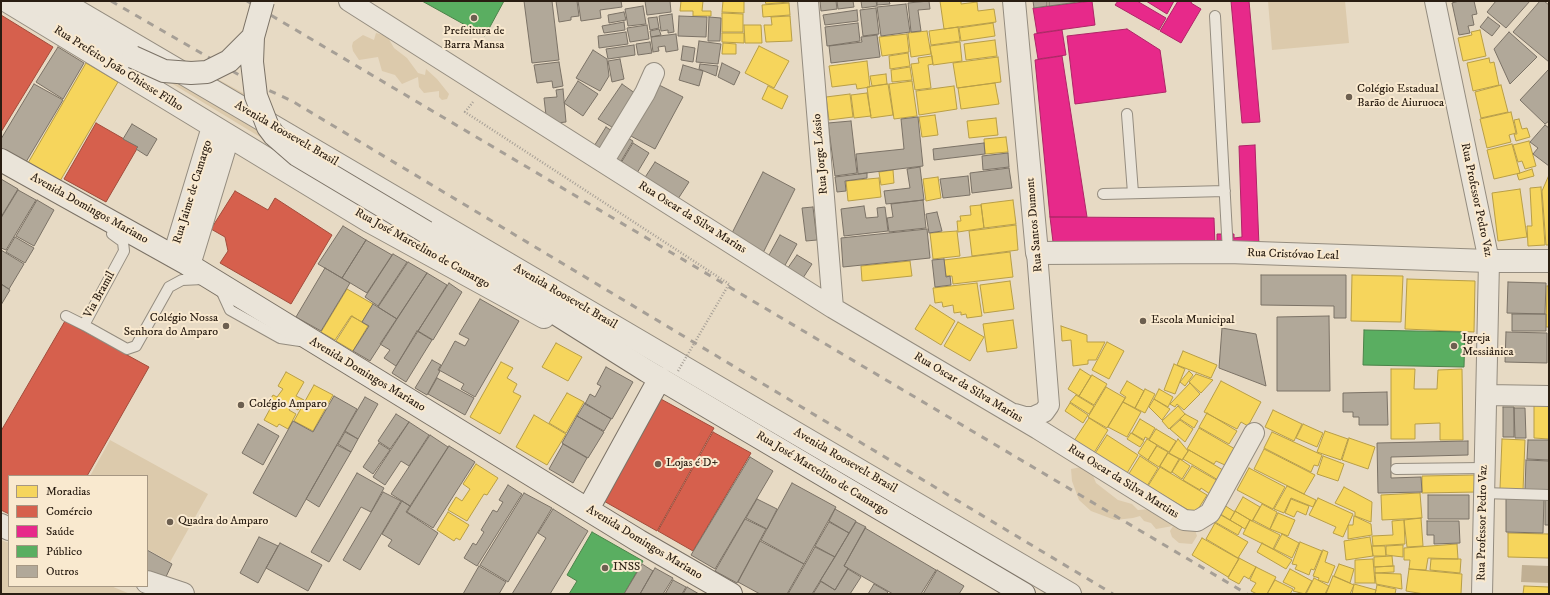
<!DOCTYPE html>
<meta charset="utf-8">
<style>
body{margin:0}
#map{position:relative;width:1550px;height:595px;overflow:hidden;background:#e7dac4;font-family:"IM FELL DW Pica",serif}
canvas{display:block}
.frame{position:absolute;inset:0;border:2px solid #291d12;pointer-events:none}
.legend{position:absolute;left:8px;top:475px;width:140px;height:112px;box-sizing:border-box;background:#f9e9cf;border:1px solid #a69783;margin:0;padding:5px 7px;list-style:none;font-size:12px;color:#291d12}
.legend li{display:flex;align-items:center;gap:8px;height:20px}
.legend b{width:20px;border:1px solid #a69783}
</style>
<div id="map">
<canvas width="1550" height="595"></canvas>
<div class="frame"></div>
<ul class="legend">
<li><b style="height:11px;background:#f6d55c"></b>Moradias</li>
<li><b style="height:11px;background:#d6604d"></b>Comércio</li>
<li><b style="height:11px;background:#e7298a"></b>Saúde</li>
<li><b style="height:11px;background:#5aae61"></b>Público</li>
<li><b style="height:11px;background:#b1a899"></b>Outros</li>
</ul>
</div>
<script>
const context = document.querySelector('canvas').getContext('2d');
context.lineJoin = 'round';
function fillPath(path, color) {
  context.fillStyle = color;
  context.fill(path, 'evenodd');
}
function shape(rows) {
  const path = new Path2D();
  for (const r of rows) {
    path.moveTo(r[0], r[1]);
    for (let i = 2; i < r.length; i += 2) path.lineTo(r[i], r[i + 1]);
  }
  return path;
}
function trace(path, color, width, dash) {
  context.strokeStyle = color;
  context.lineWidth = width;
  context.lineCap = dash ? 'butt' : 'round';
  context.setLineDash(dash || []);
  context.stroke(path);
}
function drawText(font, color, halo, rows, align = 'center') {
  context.font = font + ' "IM FELL DW Pica",serif';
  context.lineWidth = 4;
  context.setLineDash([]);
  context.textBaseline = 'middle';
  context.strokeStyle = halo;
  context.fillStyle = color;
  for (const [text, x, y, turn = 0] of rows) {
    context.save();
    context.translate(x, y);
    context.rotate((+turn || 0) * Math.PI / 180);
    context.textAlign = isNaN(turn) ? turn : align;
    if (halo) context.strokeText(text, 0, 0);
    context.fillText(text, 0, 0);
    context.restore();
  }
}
const green = shape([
 [1268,1,1345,1,1349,43,1272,50],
 [376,33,387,36,394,48,407,58,418,73,425,75,426,69,437,79,449,94,447,99,442,100,439,97,439,91,424,93,419,87,418,77,402,84,395,75,382,71,378,57,359,60,353,51,352,46,353,42,363,35,374,40],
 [158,75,212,76,245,94,270,143],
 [110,440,208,494,170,562,147,549,147,476,90,476],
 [1081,467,1092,473,1096,483,1118,500,1132,504,1138,510,1150,509,1195,530,1197,536,1192,544,1179,543,1172,537,1170,531,1173,526,1156,529,1151,523,1144,521,1140,516,1133,518,1115,520,1091,511,1079,500,1072,481,1071,469],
 [1,540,9,543,9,586,111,586,130,594,1,594]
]);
const water = shape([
 [1522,565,1549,566,1549,583,1521,582]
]);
const homes = shape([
 [681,1,703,1,702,11,711,11,711,16,693,16,693,11,680,11,681,1],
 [723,1,744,1,744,13,722,12,723,1],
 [765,1,788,1,789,2,766,4,765,1],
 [940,1,961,1,961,4,977,2,978,11,994,9,996,22,944,29,940,1],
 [789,3,790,15,763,17,762,5,789,3],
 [722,13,743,14,743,32,722,32,722,13],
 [790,16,792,41,766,42,764,25,772,25,771,17,790,16],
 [993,23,995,36,961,41,959,28,993,23],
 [744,25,761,25,762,43,745,43,744,25],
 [958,27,960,41,931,45,929,31,958,27],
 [1480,30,1486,56,1463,61,1458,38,1472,35,1471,32,1480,30],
 [927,31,931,54,911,57,908,33,927,31],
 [722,33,744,33,744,43,722,42,722,33],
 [907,34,909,52,882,56,879,37,907,34],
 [995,40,997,56,966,60,964,44,995,40],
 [960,42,962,61,933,65,930,46,960,42],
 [723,43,736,44,736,54,722,54,723,43],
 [759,46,789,61,774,88,745,73,759,46],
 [908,53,910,66,890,69,889,56,908,53],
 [932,56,933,64,928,65,931,88,915,90,911,64,919,63,918,58,932,56],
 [998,57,1001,82,957,88,953,63,998,57],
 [1489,58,1490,63,1494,62,1499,85,1473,91,1467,63,1489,58],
 [867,61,870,87,857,89,856,84,832,87,829,66,867,61],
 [86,63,118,82,60,181,28,163,86,63],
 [910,67,912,80,892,82,891,70,910,67],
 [886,74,887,84,872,86,870,76,886,74],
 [912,81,917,116,894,119,889,84,912,81],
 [995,83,999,104,961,109,958,88,995,83],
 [888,84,893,115,871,118,867,87,888,84],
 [1501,85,1508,112,1481,118,1475,92,1501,85],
 [768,86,788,96,782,109,762,99,768,86],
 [954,86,957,109,919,115,916,91,954,86],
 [867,93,871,116,854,118,851,95,867,93],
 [850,94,853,117,829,120,826,97,850,94],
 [1511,112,1516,133,1509,135,1511,142,1487,148,1480,119,1511,112],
 [935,115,938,135,922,137,919,117,935,115],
 [996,118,998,135,969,138,967,121,996,118],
 [1519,119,1522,129,1527,128,1530,137,1516,141,1514,134,1517,134,1514,120,1519,119],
 [1006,137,1008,152,985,154,984,139,1006,137],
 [1529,141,1536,166,1525,169,1522,161,1518,162,1513,145,1529,141],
 [1512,144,1520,173,1494,179,1487,150,1512,144],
 [1532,169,1534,176,1519,180,1517,174,1532,169],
 [893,170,894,183,881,185,879,172,893,170],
 [1549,175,1549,245,1546,245,1542,191,1549,175],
 [938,177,941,198,926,201,923,179,938,177],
 [879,178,881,197,848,201,846,181,879,178],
 [1541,187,1545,245,1528,246,1527,226,1532,226,1530,188,1541,187],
 [1520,189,1527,237,1498,241,1492,193,1520,189],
 [1013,200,1016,224,984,228,981,204,1013,200],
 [981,205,984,228,958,232,957,221,961,221,960,216,971,215,970,206,981,205],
 [1016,225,1018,250,972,256,969,231,1016,225],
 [957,231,960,256,933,259,930,233,957,231],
 [1010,252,1013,277,953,284,952,276,946,276,944,260,1010,252],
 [910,261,912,276,862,281,861,266,910,261],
 [1352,275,1403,276,1401,322,1351,321,1352,275],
 [1407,279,1475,281,1474,332,1405,329,1407,279],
 [1010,281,1014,309,984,313,980,285,1010,281],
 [977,283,982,316,967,318,966,314,961,315,961,312,954,313,953,305,943,307,942,302,935,303,933,288,977,283],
 [1547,286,1549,286,1549,327,1546,327,1547,286],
 [347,289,373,304,362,322,351,316,335,340,321,332,347,289],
 [930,305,955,321,941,345,915,329,930,305],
 [352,316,368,326,353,351,336,341,352,316],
 [1013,320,1017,348,987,352,983,324,1013,320],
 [958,322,984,337,970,361,944,346,958,322],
 [1061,326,1087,335,1087,342,1105,342,1096,360,1088,360,1088,364,1073,366,1071,340,1062,341,1061,326],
 [1107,342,1124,351,1109,379,1092,370,1107,342],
 [556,343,582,357,568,381,542,367,556,343],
 [1183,351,1217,365,1211,378,1177,365,1183,351],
 [501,362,513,368,507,378,517,384,513,392,521,396,500,434,470,417,501,362],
 [1174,364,1185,369,1175,394,1164,390,1174,364],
 [1080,369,1091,376,1079,396,1068,389,1080,369],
 [1391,369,1415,369,1414,389,1437,389,1438,370,1462,369,1463,440,1440,440,1440,423,1415,424,1415,439,1391,439,1391,369],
 [1189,371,1193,375,1185,386,1180,382,1189,371],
 [286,372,304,382,296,396,304,400,298,410,291,406,289,410,296,414,288,429,279,424,277,427,264,420,270,409,266,407,273,395,277,397,283,389,278,386,286,372],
 [1196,374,1213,380,1201,393,1189,382,1196,374],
 [1092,375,1107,384,1094,405,1079,396,1092,375],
 [1127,381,1144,391,1135,408,1123,402,1126,397,1120,393,1127,381],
 [1221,381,1261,402,1248,426,1241,422,1237,429,1204,412,1221,381],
 [1190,383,1200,394,1184,410,1177,404,1175,407,1170,404,1190,383],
 [314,385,333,395,313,431,294,421,314,385],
 [1106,387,1125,398,1107,428,1088,417,1106,387],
 [1145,389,1155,394,1145,413,1135,408,1145,389],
 [1159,389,1173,397,1168,407,1154,399,1159,389],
 [567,393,584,402,566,433,549,423,567,393],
 [1076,395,1094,406,1089,414,1070,402,1076,395],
 [1154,399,1170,409,1162,420,1149,407,1154,399],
 [1123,402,1141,412,1127,437,1108,427,1123,402],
 [1070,403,1088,415,1083,423,1065,411,1070,403],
 [1534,405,1549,405,1549,439,1534,438,1534,405],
 [1178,406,1185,414,1169,429,1162,421,1178,406],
 [1273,410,1302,424,1294,441,1265,427,1273,410],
 [1207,413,1237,431,1229,444,1199,427,1207,413],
 [1185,414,1198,421,1194,428,1180,419,1185,414],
 [534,415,566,434,547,465,516,447,534,415],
 [1089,418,1108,430,1092,456,1072,444,1089,418],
 [1140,419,1155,428,1149,439,1145,437,1144,440,1132,433,1140,419],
 [1180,420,1193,429,1185,442,1170,429,1180,420],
 [1303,424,1323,433,1317,447,1296,438,1303,424],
 [1199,428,1235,449,1225,465,1216,461,1214,464,1187,449,1199,428],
 [1156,429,1176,441,1169,452,1149,440,1156,429],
 [1325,431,1348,439,1341,460,1317,452,1325,431],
 [1272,432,1322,455,1318,466,1314,465,1311,472,1264,448,1272,432],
 [1131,433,1144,441,1140,447,1127,439,1131,433],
 [1107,435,1138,455,1124,478,1092,458,1107,435],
 [1349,438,1375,447,1368,469,1342,460,1349,438],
 [1147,439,1157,445,1148,460,1138,453,1147,439],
 [1178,439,1188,451,1182,460,1169,453,1178,439],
 [1502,439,1525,440,1523,491,1500,489,1502,439],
 [1157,446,1168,452,1159,467,1148,460,1157,446],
 [1264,449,1315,475,1304,494,1254,469,1264,449],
 [1189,450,1223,470,1218,480,1183,459,1189,450],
 [1168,453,1179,459,1171,473,1160,466,1168,453],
 [1140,456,1158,468,1144,491,1125,480,1140,456],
 [1323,456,1344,464,1338,481,1317,474,1323,456],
 [1180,459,1190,466,1182,479,1172,472,1180,459],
 [476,464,498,478,487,495,484,494,467,521,448,510,456,497,462,501,470,489,463,484,476,464],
 [1192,466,1218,481,1210,494,1201,488,1200,490,1183,480,1192,466],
 [1160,467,1207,495,1195,514,1148,486,1160,467],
 [1249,468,1285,487,1273,509,1237,490,1249,468],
 [1476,475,1477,492,1422,493,1422,476,1476,475],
 [1287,486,1316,500,1313,507,1291,498,1284,513,1274,509,1287,486],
 [1344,487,1372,502,1371,522,1355,516,1355,512,1335,503,1344,487],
 [1420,493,1422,518,1382,520,1381,495,1420,493],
 [1243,497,1260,507,1252,521,1235,511,1243,497],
 [1318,498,1353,514,1343,537,1333,533,1336,527,1309,515,1318,498],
 [1291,499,1309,506,1306,515,1297,511,1294,517,1285,513,1291,499],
 [1262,504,1277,512,1270,529,1253,520,1262,504],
 [1224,505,1235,512,1230,520,1219,513,1224,505],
 [1235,511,1250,520,1245,529,1230,520,1235,511],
 [448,512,469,525,460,540,456,538,454,541,437,530,448,512],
 [1278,513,1295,520,1288,536,1270,529,1278,513],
 [1219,514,1242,527,1238,535,1215,522,1219,514],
 [1354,516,1371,524,1372,535,1348,539,1348,525,1353,525,1354,516],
 [1421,518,1423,546,1407,547,1404,520,1421,518],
 [1250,520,1280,535,1273,549,1243,534,1250,520],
 [1404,520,1405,544,1373,546,1372,536,1393,535,1392,521,1404,520],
 [1215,523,1248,542,1238,558,1206,539,1215,523],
 [1508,533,1549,534,1549,558,1508,557,1508,533],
 [1282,534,1299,543,1292,558,1274,549,1282,534],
 [1370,537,1373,556,1346,560,1344,541,1370,537],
 [1202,538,1239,559,1228,577,1192,555,1202,538],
 [1300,542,1322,551,1314,570,1311,569,1309,575,1295,569,1297,565,1292,564,1300,542],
 [1262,543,1292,560,1286,569,1257,552,1262,543],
 [1457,544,1458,559,1428,558,1426,570,1409,569,1410,560,1404,560,1404,548,1457,544],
 [1403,545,1403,557,1386,555,1386,546,1403,545],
 [1372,546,1385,546,1386,556,1373,556,1372,546],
 [1323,550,1328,552,1325,562,1335,566,1328,583,1318,580,1319,578,1313,576,1323,550],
 [1392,556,1393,566,1374,567,1374,557,1392,556],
 [1239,558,1256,567,1249,579,1244,576,1239,584,1228,578,1239,558],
 [1373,559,1375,583,1355,583,1355,560,1373,559],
 [1431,559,1461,559,1460,573,1430,570,1431,559],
 [1339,564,1354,569,1350,583,1334,576,1339,564],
 [1394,566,1394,572,1375,573,1375,567,1394,566],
 [1256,567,1276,577,1267,594,1257,594,1251,591,1256,583,1250,580,1256,567],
 [1290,569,1312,581,1305,594,1293,591,1295,588,1283,582,1290,569],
 [1409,569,1462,574,1461,594,1424,594,1406,591,1409,569],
 [1375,573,1401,574,1402,589,1376,584,1375,573],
 [1333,576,1354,585,1350,594,1326,594,1333,576],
 [1314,578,1329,586,1325,594,1306,594,1314,578],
 [1275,580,1293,589,1290,594,1267,594,1275,580],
 [1354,584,1376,590,1375,594,1352,594,1354,584],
 [1377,585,1396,589,1395,594,1375,594,1377,585],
 [1524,586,1549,587,1549,594,1523,594,1524,586]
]);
const shops = shape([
 [1,15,53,47,1,132,1,15],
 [96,123,138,147,106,202,64,179,96,123],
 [235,191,268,210,275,198,332,235,291,304,220,263,228,251,225,237,211,229,235,191],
 [65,321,149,367,87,476,9,476,9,514,1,510,1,431,65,321],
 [659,398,714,428,657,531,602,500,659,398],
 [713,432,751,453,693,551,658,531,713,432]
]);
const health = shape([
 [1092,1,1095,25,1037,33,1033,8,1092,1],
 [1118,1,1137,1,1166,18,1159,30,1115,5,1118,1],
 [1146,1,1174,1,1167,14,1146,1],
 [1178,1,1192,1,1191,3,1201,9,1181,43,1160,31,1178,1],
 [1231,1,1249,1,1260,122,1242,123,1231,1],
 [1127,29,1160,50,1166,92,1075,104,1067,36,1127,29],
 [1062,30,1066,55,1038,59,1034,34,1062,30],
 [1062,56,1087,217,1050,217,1035,60,1062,56],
 [1255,145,1259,246,1217,246,1217,234,1234,234,1234,238,1242,237,1239,146,1255,145],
 [1050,217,1214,218,1215,246,1053,242,1050,217]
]);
const public = shape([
 [422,1,504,1,485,36,422,1],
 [1364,330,1465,332,1464,367,1363,365,1364,330],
 [592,532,643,561,624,594,569,594,577,581,567,575,592,532]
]);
const building = shape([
 [524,1,552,1,559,60,532,63,524,1],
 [556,1,577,1,579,16,571,17,571,20,559,22,556,1],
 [578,1,621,1,622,7,600,10,601,18,581,21,578,1],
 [645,1,670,1,671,12,647,15,645,1],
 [820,1,836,1,837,9,821,11,820,1],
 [837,1,853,1,854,7,838,9,837,1],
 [861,1,876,1,877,6,862,8,861,1],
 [877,1,889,1,890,4,877,5,877,1],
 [929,1,930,9,918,10,921,31,911,32,908,3,929,1],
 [1033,1,1047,1,1047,6,1034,8,1033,1],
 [1049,1,1085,1,1049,6,1049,1],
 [1459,1,1474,1,1477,14,1472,15,1474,25,1468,26,1470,33,1459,35,1452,3,1459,1],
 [1496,1,1530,1,1506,28,1487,12,1496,1],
 [1540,1,1544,1,1549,5,1549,62,1513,32,1540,1],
 [906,4,910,32,881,36,877,7,906,4],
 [643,6,646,24,628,26,625,9,643,6],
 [876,8,879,34,863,36,860,10,876,8],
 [857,10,858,21,825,25,823,15,857,10],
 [624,12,626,20,609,23,608,15,624,12],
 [672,14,674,32,668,33,668,30,661,31,659,16,672,14],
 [679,16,707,17,706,37,678,36,679,16],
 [657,17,659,28,650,30,648,18,657,17],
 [709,17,721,18,720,41,708,41,709,17],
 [1488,17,1500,26,1492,36,1480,27,1488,17],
 [624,22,625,30,604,33,602,26,624,22],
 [858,23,860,41,827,46,825,27,858,23],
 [647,25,649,39,630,42,627,28,647,25],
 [659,29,661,35,651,37,650,31,659,29],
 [626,32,628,44,599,48,598,36,626,32],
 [1509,32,1537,57,1510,84,1494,49,1509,32],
 [676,34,678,50,666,52,665,46,658,47,659,51,653,52,651,37,676,34],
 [877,35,880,57,831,63,829,46,862,42,861,37,877,35],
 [699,41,721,44,718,64,696,62,699,41],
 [650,42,652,53,638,55,636,44,650,42],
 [634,45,635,55,608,59,606,49,634,45],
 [683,46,695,48,693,62,681,60,683,46],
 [58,47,84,63,63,99,36,82,58,47],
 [593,50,607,59,609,76,600,91,576,78,593,50],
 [620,59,624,79,612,82,608,61,620,59],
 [559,62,563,86,553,88,552,81,537,83,534,65,559,62],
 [722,63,740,72,734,85,718,77,722,63],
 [700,64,718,66,716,76,699,69,700,64],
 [683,65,703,71,699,86,679,80,683,65],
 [1549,69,1549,121,1545,124,1520,100,1549,69],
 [578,81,598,94,583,116,564,103,578,81],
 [34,84,63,100,26,162,1,148,1,139,34,84],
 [622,84,639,96,617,130,598,119,622,84],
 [657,84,683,97,655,149,629,135,657,84],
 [563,89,566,122,547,124,544,98,557,97,556,90,563,89],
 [918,117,923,166,858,174,856,154,904,149,901,119,918,117],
 [851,121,857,173,835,176,828,123,851,121],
 [132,124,157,139,147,156,136,149,138,147,123,139,132,124],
 [1545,125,1549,128,1549,166,1533,154,1538,148,1530,142,1545,125],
 [606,127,615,133,600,157,591,151,606,127],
 [624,136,633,141,617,168,608,164,624,136],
 [633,143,649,153,634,178,618,168,633,143],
 [984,143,985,154,934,160,933,149,984,143],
 [1008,153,1009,167,983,170,982,156,1008,153],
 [655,162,689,182,676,202,642,182,655,162],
 [920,167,924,200,886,204,884,191,910,188,907,169,920,167],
 [1009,168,1012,188,972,193,970,173,1009,168],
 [763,172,795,189,763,253,731,235,763,172],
 [867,173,867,178,845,181,846,191,837,192,835,177,867,173],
 [968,176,970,195,943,198,940,179,968,176],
 [1,179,18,189,1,217,1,179],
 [18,190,36,200,6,250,1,248,1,218,18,190],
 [37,200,54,210,34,246,16,236,37,200],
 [923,200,926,228,889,232,887,218,893,217,891,204,923,200],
 [864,206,866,218,878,217,877,208,885,207,888,231,844,236,841,209,864,206],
 [813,207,817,240,806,241,802,208,813,207],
 [937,212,942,231,929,233,926,214,937,212],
 [343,226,366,240,342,278,318,264,343,226],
 [927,229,930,258,843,267,841,238,927,229],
 [780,235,797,244,784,267,768,257,780,235],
 [15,237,34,248,25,263,6,252,15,237],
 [366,240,392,255,367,293,342,278,366,240],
 [1,250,24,264,9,289,1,284,1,250],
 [393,254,407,262,378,306,365,297,393,254],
 [797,255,812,264,803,278,787,269,797,255],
 [944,259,946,277,950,276,951,285,935,287,932,260,944,259],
 [408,262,427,273,397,319,378,307,408,262],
 [325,268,350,283,321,331,296,317,325,268],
 [427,273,447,285,396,366,384,358,390,350,380,344,427,273],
 [1261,275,1346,275,1346,318,1334,318,1334,306,1261,305,1261,275],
 [1508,282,1546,283,1545,314,1507,313,1508,282],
 [449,283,462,292,433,340,418,331,449,283],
 [1,284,10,290,1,305,1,284],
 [480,299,519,321,475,397,461,389,464,384,439,370,455,341,465,346,469,339,459,334,480,299],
 [373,304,397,319,370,361,353,351,369,326,362,322,373,304],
 [1512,314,1546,314,1546,331,1512,331,1512,314],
 [1329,316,1330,391,1277,391,1277,317,1329,316],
 [1222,328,1256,334,1266,386,1219,368,1222,328],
 [417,331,432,340,406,382,392,373,417,331],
 [1506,332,1547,333,1547,363,1505,362,1506,332],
 [432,360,441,365,438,370,440,371,427,395,415,388,432,360],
 [606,367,633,382,612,419,585,404,590,394,595,397,601,386,597,384,606,367],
 [437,378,474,398,465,415,428,394,437,378],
 [1387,392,1388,425,1359,425,1359,417,1353,417,1353,412,1343,412,1343,393,1387,392],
 [334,396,357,409,296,517,253,493,293,421,313,432,334,396],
 [365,397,378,404,358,439,345,431,365,397],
 [585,403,611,419,604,431,577,416,585,403],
 [1503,407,1514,407,1514,437,1503,437,1503,407],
 [1514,408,1525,408,1526,438,1515,438,1514,408],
 [396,414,409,422,390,449,378,441,396,414],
 [577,416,604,432,588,458,562,443,577,416],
 [409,422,429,435,409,466,401,461,385,485,373,477,409,422],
 [258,424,279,436,263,465,242,453,258,424],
 [345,432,358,439,351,452,338,444,345,432],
 [430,435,448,447,410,506,391,494,430,435],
 [1528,440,1549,440,1549,460,1527,459,1528,440],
 [1468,441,1468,455,1391,457,1391,478,1421,477,1422,492,1378,493,1377,443,1468,441],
 [379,443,390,450,373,474,363,467,379,443],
 [563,444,587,458,573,483,549,469,563,444],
 [337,445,351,452,319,507,306,499,337,445],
 [449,446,475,462,433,528,407,512,449,446],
 [750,457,773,471,715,569,691,555,750,457],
 [1526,460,1549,461,1549,491,1525,490,1526,460],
 [357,473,384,488,371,512,361,507,329,562,311,552,357,473],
 [792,483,836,507,804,564,761,540,792,483],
 [508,485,522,494,477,566,464,558,473,543,476,545,484,532,481,530,493,510,497,512,503,502,499,500,508,485],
 [383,492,401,501,360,570,343,560,383,492],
 [524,493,552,508,508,582,480,565,524,493],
 [1428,495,1469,495,1469,519,1428,519,1428,495],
 [1506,498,1544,498,1543,533,1506,532,1506,498],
 [757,499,777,509,767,529,746,518,757,499],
 [1545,499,1549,499,1549,525,1545,525,1545,499],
 [402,501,410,506,406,512,438,533,419,565,388,546,392,540,382,534,402,501],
 [553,509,588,531,550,594,512,594,546,538,538,533,553,509],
 [835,509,856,521,849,533,829,521,835,509],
 [745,519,766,529,737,583,715,571,745,519],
 [1427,521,1459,521,1460,543,1434,544,1434,535,1427,535,1427,521],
 [829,522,849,533,835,557,815,546,829,522],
 [856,522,866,527,844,566,848,568,835,590,820,581,856,522],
 [865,528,936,570,921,594,893,594,844,566,865,528],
 [259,537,278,546,258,583,240,573,259,537],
 [760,541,804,564,787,594,760,594,738,582,760,541],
 [280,543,322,565,308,591,266,568,280,543],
 [815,547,835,557,812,594,788,594,815,547],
 [147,550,172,564,164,581,147,575,147,550],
 [642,564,653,571,640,594,624,594,642,564],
 [479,566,506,582,499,594,463,594,479,566],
 [655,568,673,578,663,594,640,594,655,568],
 [848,569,861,577,850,594,813,594,821,581,835,590,848,569],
 [937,570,964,586,959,594,923,594,937,570],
 [673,580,686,587,682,594,665,594,673,580],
 [874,584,888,592,886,594,868,594,874,584],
 [687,587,699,594,683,594,687,587]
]);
const path = shape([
 [473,102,465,112,729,284]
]);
const service = shape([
 [1215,16,1228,252],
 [1127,114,1133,193],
 [1103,194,1225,191],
 [112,234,123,242,124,251,84,325,127,349,136,346,169,287,182,280,203,279],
 [220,288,230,310,280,338,300,341],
 [66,316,84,325],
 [1396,469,1484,468],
 [1483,493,1549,495]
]);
const minor = shape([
 [349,1,833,308,1038,429,1184,520,1197,521,1210,513,1254,433],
 [808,1,833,308],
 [1435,1,1489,261,1482,594],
 [603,162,645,93,654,73],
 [1487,395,1549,396],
 [1015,414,1025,417,1033,417,1044,412,1049,405,1037,253]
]);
const tertiary = shape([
 [7,1,369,221,544,317],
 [60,1,1070,594],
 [1014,1,1037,253,1228,252,1489,261,1549,261],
 [174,256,213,127],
 [189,265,228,137],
 [1,525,9,529],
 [147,582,183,594]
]);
const secondary = shape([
 [34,1,133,57],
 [1,160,189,265,639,541,731,594],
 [426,232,647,371,1024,594],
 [588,509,660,378]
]);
const rail = shape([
 [111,1,253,83,292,101,1113,594],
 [247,1,1247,594]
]);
const pathBridge = shape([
 [678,371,729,284]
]);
const secondaryBridge = shape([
 [263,1,253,37,252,62,256,96,268,127,274,135,297,155,426,232],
 [133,57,164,71,191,73,207,72,229,61,253,37]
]);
const markers = [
 [474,18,4,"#6c5f50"],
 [1349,97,4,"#6c5f50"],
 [1143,321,4,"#6c5f50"],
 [226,326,4,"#6c5f50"],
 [1454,346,4,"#6c5f50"],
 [241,405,4,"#6c5f50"],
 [658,464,4,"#6c5f50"],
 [170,522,4,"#6c5f50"],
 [605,568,4,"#6c5f50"]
];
const poiNames = [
 ["Prefeitura de",474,32,"center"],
 ["Barra Mansa",474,46,"center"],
 ["Colégio Estadual",1357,90],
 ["Barão de Aiuruoca",1357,104],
 ["Colégio Nossa",218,319,"right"],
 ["Senhora do Amparo",218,333,"right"],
 ["Escola Municipal",1151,321],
 ["Igreja",1462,339],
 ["Messiânica",1462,353],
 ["Colégio Amparo",249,405],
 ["Lojas é D+",666,464],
 ["Quadra do Amparo",178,522],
 ["INSS",613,568]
];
const streetNames = [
 ["Rua Prefeito João Chiesse Filho",118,69,32],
 ["Avenida Roosevelt Brasil",286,134,30],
 ["Rua Jorge Lóssio",821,154,-95],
 ["Rua Jaime de Camargo",193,192,-73],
 ["Rua Professor Pedro Vaz",1476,200,78],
 ["Avenida Domingos Mariano",89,209,29],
 ["Rua Oscar da Silva Marins",692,218,32],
 ["Rua Santos Dumont",1035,225,-95],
 ["Rua José Marcelino de Camargo",422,249,29],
 ["Rua Cristóvao Leal",1293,255,2],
 ["Via Bramil",100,295,-61],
 ["Avenida Roosevelt Brasil",565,297,30],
 ["Avenida Domingos Mariano",367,375,31],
 ["Rua Oscar da Silva Marins",968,388,31],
 ["Avenida Roosevelt Brasil",845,461,30],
 ["Rua José Marcelino de Camargo",822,474,31],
 ["Rua Oscar da Silva Martins",1123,482,32],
 ["Rua Professor Pedro Vaz",1483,523,-89],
 ["Avenida Domingos Mariano",644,543,31]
];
fillPath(green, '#dccaac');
fillPath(water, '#c0af93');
fillPath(homes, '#f6d55c');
trace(homes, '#b89e46', 1);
fillPath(shops, '#d6604d');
trace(shops, '#a24c3b', 1);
fillPath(health, '#e7298a');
trace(health, '#ae2566', 1);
fillPath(public, '#5aae61');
trace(public, '#4b8249', 1);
fillPath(building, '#b1a899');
trace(building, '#7b7266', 1);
trace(service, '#948c7f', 12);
trace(minor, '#948c7f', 22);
trace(tertiary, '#948c7f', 24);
trace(secondary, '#7b7266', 24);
trace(path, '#a69f96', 2.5, [1, 2]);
trace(service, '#eae4d9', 10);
trace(minor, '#eae4d9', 20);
trace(tertiary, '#eae4d9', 22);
trace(secondary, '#eae4d9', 22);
trace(rail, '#a69f96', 3, [7, 7]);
trace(secondaryBridge, '#7b7266', 24, []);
trace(pathBridge, '#a69f96', 2.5, [1, 2]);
trace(secondaryBridge, '#eae4d9', 22);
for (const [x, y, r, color] of markers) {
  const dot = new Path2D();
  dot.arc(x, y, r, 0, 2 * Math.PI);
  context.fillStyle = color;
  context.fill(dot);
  trace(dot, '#f9e9cf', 1.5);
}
drawText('12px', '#291d12', '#f9e9cf', poiNames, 'left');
drawText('12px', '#291d12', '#f9e9cf', streetNames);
</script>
